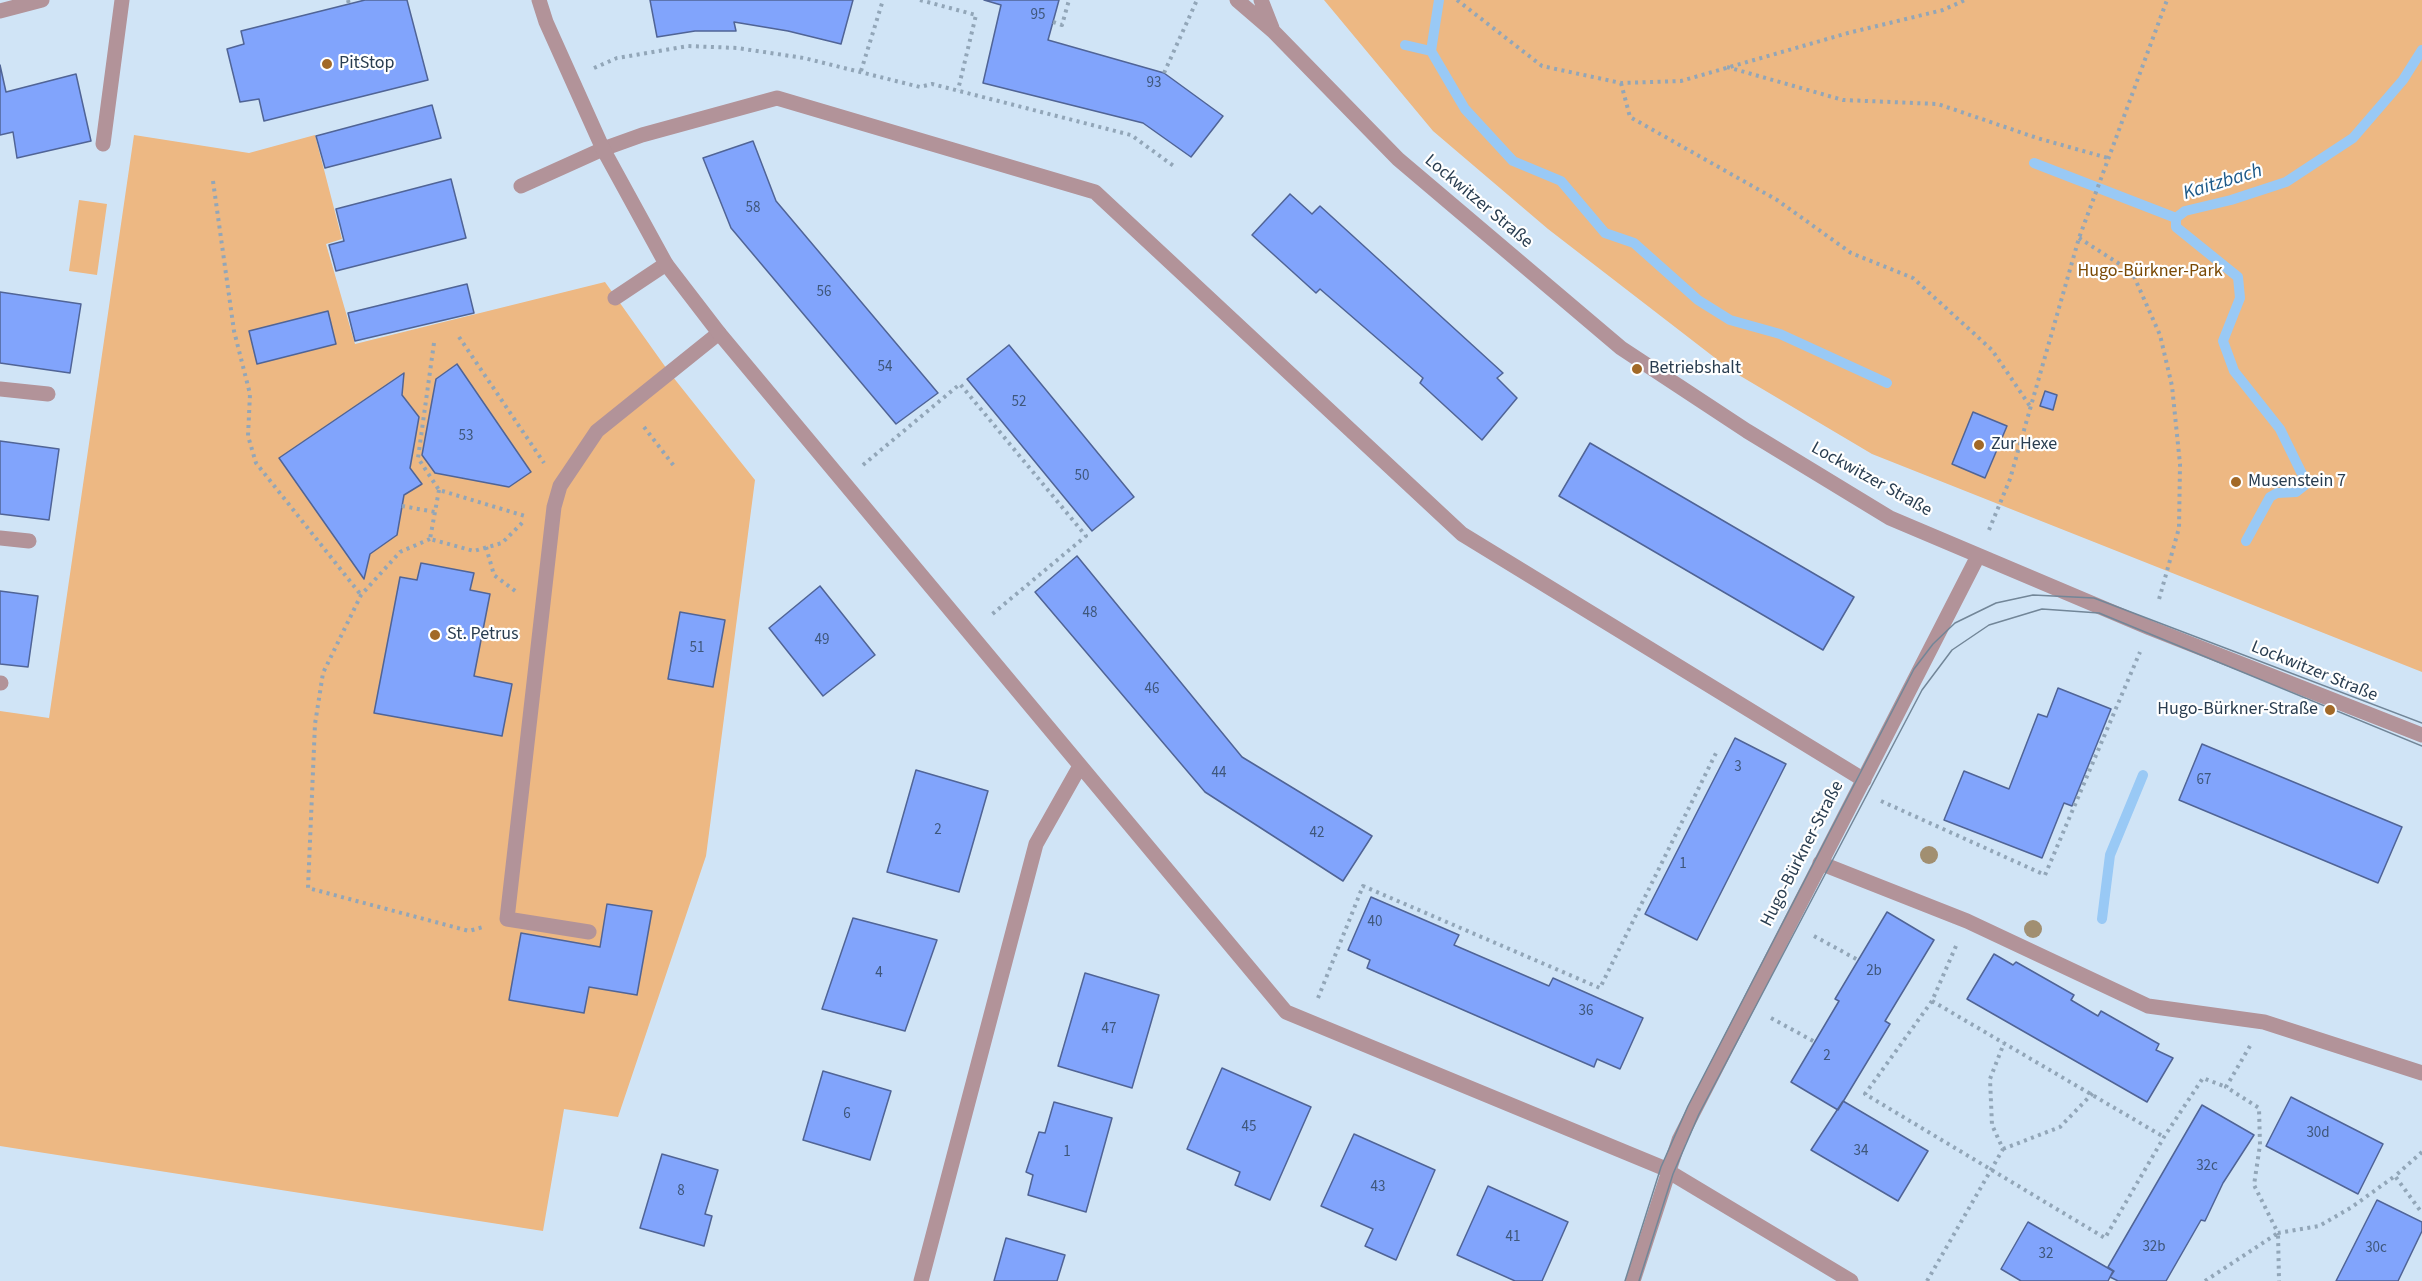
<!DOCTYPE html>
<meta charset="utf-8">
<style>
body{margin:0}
canvas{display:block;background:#d0e4f6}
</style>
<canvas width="2422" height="1281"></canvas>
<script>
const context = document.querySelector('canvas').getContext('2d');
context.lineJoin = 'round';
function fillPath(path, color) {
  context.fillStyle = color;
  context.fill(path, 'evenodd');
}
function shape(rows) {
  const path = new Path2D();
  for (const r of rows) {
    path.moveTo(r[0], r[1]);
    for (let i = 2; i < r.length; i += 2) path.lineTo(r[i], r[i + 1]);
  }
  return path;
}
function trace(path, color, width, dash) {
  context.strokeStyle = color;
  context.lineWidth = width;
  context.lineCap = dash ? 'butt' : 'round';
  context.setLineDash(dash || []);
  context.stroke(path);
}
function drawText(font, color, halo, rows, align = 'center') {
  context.font = font + ' "Source Sans 3",sans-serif';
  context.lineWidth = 4.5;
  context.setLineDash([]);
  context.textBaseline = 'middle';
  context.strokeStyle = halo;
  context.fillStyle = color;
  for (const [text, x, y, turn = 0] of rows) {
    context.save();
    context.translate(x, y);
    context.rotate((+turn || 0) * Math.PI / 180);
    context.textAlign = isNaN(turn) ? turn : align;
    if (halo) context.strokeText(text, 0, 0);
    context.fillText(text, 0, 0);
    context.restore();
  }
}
const green = shape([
 [1324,0,2422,0,2422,672,1872,454,1732,371,1548,229,1433,131],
 [134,135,249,153,315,135,342,239,326,244,355,344,605,282,669,372,755,480,706,856,618,1117,564,1109,543,1231,0,1146,0,711,49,718],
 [79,200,107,204,97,275,69,271]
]);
const stream = shape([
 [1405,45,1431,51,1465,109,1513,161,1561,181,1605,233,1634,243,1698,300,1730,320,1780,334,1887,383],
 [1431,51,1439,0],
 [2034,163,2176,218],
 [2246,541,2270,497,2277,493,2296,492,2305,485,2303,476,2280,429,2234,371,2223,341,2240,298,2238,277,2176,227,2176,218,2185,211,2231,200,2286,182,2353,138,2403,80,2422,50],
 [2102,919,2110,855,2143,775]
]);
const building = shape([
 [407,0,428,80,264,121,259,99,240,102,227,49,244,44,241,31,365,0,407,0],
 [650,0,853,0,841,44,788,31,734,22,736,31,695,31,657,37,650,0],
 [984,0,1059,0,1048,40,1164,73,1223,116,1191,157,1143,123,983,83,1001,5,984,0],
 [0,65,6,92,76,74,91,141,17,158,13,132,0,135,0,65],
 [432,105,441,138,325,168,316,136,432,105],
 [753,141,776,201,938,393,896,424,731,228,703,158,753,141],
 [451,179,466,238,336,271,329,245,344,241,336,209,451,179],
 [1290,194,1312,214,1320,206,1503,373,1497,378,1517,398,1482,440,1420,383,1423,378,1320,289,1316,293,1252,235,1290,194],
 [467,284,474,313,355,341,348,313,467,284],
 [0,292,81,304,70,373,0,363,0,292],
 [328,311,336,344,257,364,249,331,328,311],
 [1009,345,1134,497,1092,531,967,379,1009,345],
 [457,364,531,472,509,487,435,473,422,455,436,379,457,364],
 [404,373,402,395,419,417,410,468,422,484,404,495,397,535,370,554,364,579,279,458,404,373],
 [2045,391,2057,395,2053,410,2040,406,2045,391],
 [1973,412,2007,426,1985,478,1952,464,1973,412],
 [0,441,59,449,49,520,0,514,0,441],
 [1590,443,1854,597,1823,650,1559,496,1590,443],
 [1077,556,1242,757,1372,836,1343,881,1205,792,1035,592,1077,556],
 [421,563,474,573,470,590,490,594,474,676,512,684,502,736,374,713,400,577,417,580,421,563],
 [820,586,875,655,823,696,769,628,820,586],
 [0,591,38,596,28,667,0,664,0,591],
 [680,612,725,620,713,687,668,679,680,612],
 [2058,688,2111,709,2072,806,2064,803,2042,858,1944,820,1964,771,2009,789,2038,714,2047,717,2058,688],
 [1735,738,1786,764,1697,940,1645,914,1735,738],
 [2202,744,2402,827,2378,883,2179,800,2202,744],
 [916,770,988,791,959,892,887,872,916,770],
 [1371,897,1459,935,1454,945,1549,986,1553,978,1643,1018,1620,1069,1597,1059,1594,1067,1367,968,1370,960,1348,950,1371,897],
 [607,904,652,911,637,995,589,987,584,1013,509,1000,521,933,600,947,607,904],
 [1887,912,1934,940,1885,1021,1890,1024,1838,1110,1791,1082,1839,1001,1835,999,1887,912],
 [853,918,937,940,905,1031,822,1009,853,918],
 [1994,954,2013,965,2016,962,2074,995,2071,1000,2098,1016,2101,1011,2159,1044,2156,1050,2173,1058,2147,1102,1967,999,1994,954],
 [1085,973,1159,995,1132,1088,1058,1066,1085,973],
 [1222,1068,1311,1107,1270,1200,1235,1185,1240,1172,1187,1149,1222,1068],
 [823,1071,891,1091,870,1160,803,1140,823,1071],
 [2291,1097,2383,1144,2358,1194,2266,1146,2291,1097],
 [1843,1101,1928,1151,1898,1201,1811,1150,1843,1101],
 [1054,1102,1112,1118,1086,1212,1028,1195,1033,1175,1026,1172,1039,1132,1045,1133,1054,1102],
 [2202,1105,2254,1135,2223,1183,2205,1221,2201,1220,2166,1281,2118,1281,2110,1277,2114,1271,2108,1267,2202,1105],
 [1354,1134,1435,1170,1396,1260,1365,1246,1373,1229,1321,1206,1354,1134],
 [662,1154,718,1170,705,1214,712,1216,704,1246,640,1228,662,1154],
 [1488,1186,1568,1222,1542,1281,1515,1281,1457,1255,1488,1186],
 [2377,1200,2422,1222,2422,1231,2398,1281,2336,1281,2377,1200],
 [2028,1222,2113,1271,2108,1281,2021,1281,2001,1269,2028,1222],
 [1006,1238,1065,1255,1057,1281,994,1281,1006,1238]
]);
const path = shape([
 [348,0,349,4],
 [920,0,976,15,958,90],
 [1457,0,1542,66,1621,83,1681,81,1848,33,1943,10,1965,0],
 [1053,22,1062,25,1069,0],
 [1727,67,1843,100,1938,104,2037,138,2108,158],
 [594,68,617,58,688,46,737,48,804,58,920,87,932,84,1131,135,1175,167],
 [861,71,883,0],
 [1164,73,1197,0],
 [1621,83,1630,117,1777,200,1851,253,1913,278,1992,350,2032,409],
 [213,181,234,331,250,394,248,436,256,463,361,595],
 [2079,238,2132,272,2160,335,2172,386,2180,464,2179,528,2158,603],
 [459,337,544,463],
 [434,343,418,458,439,490,525,516],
 [644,427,674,466],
 [863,465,960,384,1086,536,990,616],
 [439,490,430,539,474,551,502,543,524,521],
 [402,506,435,512],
 [1989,530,2010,479,2079,238,2167,0],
 [430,539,400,552,361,595,323,673,315,724,308,888,469,931,483,927],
 [486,547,494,575,518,593],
 [1881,801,2045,875,2140,652],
 [1814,936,1858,960],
 [1956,946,1932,1001,2164,1137],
 [1318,998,1363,886,1600,988,1717,751],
 [1932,1001,1865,1094,2105,1238,2164,1137,2203,1078,2226,1087],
 [1771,1018,1815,1042],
 [2250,1046,2226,1087,2259,1108,2260,1145,2254,1185,2278,1233,2319,1226,2352,1207,2395,1176],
 [2003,1149,2060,1127,2093,1093],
 [2422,1152,2395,1176,2422,1213],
 [1927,1281,2003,1149,1992,1125,1990,1079,2004,1043],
 [2205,1281,2278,1233,2279,1281]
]);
const lane = shape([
 [103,144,122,0],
 [521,186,603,149,642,135,777,98,1095,192,1462,534,1864,780],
 [615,298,666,264],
 [0,389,48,394],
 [0,538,29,541],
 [0,683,1,683],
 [1820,863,1967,921,2148,1006,2264,1022,2422,1073],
 [589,932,507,919,554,507,560,486,597,431,719,333]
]);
const street = shape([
 [539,0,546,22,603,149,666,264,719,333,1286,1012,1661,1167,1851,1281],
 [1237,0,1273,31,1398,159,1621,348,1747,431,1890,518,2150,628,2422,735],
 [1261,0,1272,28],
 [0,11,42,0],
 [921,1281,1036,844,1080,766],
 [1633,1281,1679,1140,1978,556]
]);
const tram = shape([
 [1625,1281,1661,1167,1688,1106,1914,669,1933,644,1955,623,1996,603,2033,595,2094,598,2422,723],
 [1639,1281,1673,1174,1699,1114,1922,690,1952,650,1989,625,2042,609,2099,613,2422,746]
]);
const trees = [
 [1929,855],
 [2033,929]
];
const markers = [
 [327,64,6,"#a26927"],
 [1637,369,6,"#a26927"],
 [1979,445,6,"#a26927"],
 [2236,482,6,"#a26927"],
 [435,635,6,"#a26927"],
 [2330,710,6,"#a26927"]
];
const numberNames = [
 ["95",1038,16],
 ["93",1154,84],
 ["58",753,209],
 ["56",824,293],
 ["54",885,368],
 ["52",1019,403],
 ["53",466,437],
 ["50",1082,477],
 ["48",1090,614],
 ["49",822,641],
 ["51",697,649],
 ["46",1152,690],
 ["3",1738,768],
 ["44",1219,774],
 ["67",2204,781],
 ["2",938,831],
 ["42",1317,834],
 ["1",1683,865],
 ["40",1375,923],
 ["2b",1874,972],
 ["4",879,974],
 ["36",1586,1012],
 ["47",1109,1030],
 ["2",1827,1057],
 ["6",847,1115],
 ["45",1249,1128],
 ["30d",2318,1134],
 ["34",1861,1152],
 ["1",1067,1153],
 ["32c",2207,1167],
 ["43",1378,1188],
 ["8",681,1192],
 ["41",1513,1238],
 ["32b",2154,1248],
 ["30c",2376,1249],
 ["32",2046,1255]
];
const poiNames = [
 ["PitStop",339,64],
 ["Betriebshalt",1649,369],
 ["Zur Hexe",1991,445],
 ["Musenstein 7",2248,482],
 ["St. Petrus",447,635],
 ["Hugo-Bürkner-Straße",2318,710,"right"]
];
const streetNames = [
 ["Lockwitzer Straße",1478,202,40],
 ["Lockwitzer Straße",1871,480,29],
 ["Lockwitzer Straße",2314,672,22],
 ["Hugo-Bürkner-Straße",1803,854,-63]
];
const parkNames = [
 ["Hugo-Bürkner-Park",2150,272]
];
const waterNames = [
 ["Kaitzbach",2223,183,-17]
];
fillPath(green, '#edb883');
trace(stream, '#99c9f5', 10);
fillPath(building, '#81a4fc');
trace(building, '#506496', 1.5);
trace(path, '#92a6b8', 4, [3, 4.5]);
trace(lane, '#b29399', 15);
trace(street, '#b29399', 15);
trace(tram, '#728698', 1.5);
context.fillStyle = '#a18f71';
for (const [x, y] of trees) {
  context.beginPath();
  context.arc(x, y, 9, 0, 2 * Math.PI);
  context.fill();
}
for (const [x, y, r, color] of markers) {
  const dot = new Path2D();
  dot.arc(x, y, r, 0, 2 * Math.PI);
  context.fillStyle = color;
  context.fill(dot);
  trace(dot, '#fff', 2);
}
drawText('15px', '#3f577b', null, numberNames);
drawText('18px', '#293d50', '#fff', poiNames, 'left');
drawText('18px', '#293d50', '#fff', streetNames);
drawText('18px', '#7a4904', '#fff', parkNames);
drawText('italic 20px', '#1d5988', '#fff', waterNames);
</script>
